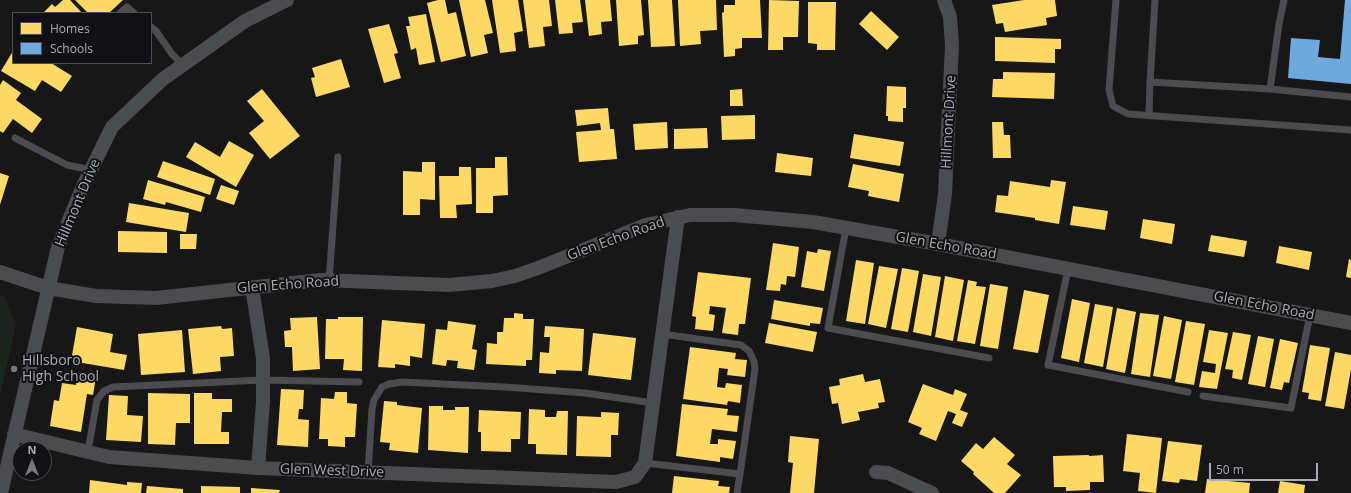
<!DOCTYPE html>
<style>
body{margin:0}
#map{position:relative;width:1351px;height:493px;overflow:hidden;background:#171717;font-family:"Open Sans",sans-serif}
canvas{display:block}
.legend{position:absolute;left:12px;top:12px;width:140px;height:52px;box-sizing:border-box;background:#111113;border:1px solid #4d4f55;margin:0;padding:5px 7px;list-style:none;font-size:12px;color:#a8adb8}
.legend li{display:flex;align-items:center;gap:8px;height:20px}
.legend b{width:20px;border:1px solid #4d4f55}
.north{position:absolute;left:12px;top:441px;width:40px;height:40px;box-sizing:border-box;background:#111113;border:1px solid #4d4f55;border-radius:50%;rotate:0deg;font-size:11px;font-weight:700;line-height:16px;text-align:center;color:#a8adb8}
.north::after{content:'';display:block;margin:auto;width:14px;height:18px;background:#757880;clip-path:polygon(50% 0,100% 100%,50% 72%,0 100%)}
.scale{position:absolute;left:1209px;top:463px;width:109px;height:18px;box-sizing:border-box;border:2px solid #a8adb8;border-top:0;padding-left:5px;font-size:12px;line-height:14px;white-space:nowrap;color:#a8adb8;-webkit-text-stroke:3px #111113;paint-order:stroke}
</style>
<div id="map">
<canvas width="1351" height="493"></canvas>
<ul class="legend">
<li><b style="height:11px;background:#ffd966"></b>Homes</li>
<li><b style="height:11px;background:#6fa8dc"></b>Schools</li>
</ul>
<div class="north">N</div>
<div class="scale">50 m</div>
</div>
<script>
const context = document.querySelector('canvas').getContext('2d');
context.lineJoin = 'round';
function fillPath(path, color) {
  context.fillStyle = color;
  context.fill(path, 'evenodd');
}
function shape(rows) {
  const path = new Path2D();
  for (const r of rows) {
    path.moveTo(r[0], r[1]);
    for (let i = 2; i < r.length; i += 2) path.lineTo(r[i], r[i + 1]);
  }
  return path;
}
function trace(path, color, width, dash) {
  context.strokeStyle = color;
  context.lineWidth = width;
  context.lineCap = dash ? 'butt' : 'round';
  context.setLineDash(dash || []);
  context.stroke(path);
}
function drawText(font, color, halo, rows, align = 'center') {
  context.font = font + ' "Open Sans",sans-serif';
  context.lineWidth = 4;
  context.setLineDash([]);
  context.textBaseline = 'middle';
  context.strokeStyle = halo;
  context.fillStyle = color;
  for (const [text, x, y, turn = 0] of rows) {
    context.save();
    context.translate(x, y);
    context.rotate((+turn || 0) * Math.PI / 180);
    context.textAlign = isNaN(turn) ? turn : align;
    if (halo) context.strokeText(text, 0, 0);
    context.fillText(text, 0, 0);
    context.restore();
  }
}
const green = shape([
 [0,296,5,297,16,325,0,396]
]);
const homes = shape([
 [63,0,70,0,82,13,43,13,52,4,55,7],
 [75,0,123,0,109,13,88,13],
 [438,0,445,0,448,14,456,12,466,56,441,62,427,3],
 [459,0,485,0,493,33,484,35,488,53,471,57],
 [492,0,518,0,523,31,514,33,516,51,500,53],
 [523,0,549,0,552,26,543,27,545,46,529,48],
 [555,0,580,0,583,22,572,23,573,33,559,34],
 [585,0,610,0,612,21,601,22,602,34,589,36],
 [616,0,641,0,644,35,638,36,638,44,619,46],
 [648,0,672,0,675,46,651,47],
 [678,0,716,0,717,30,700,31,701,44,680,46],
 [735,0,760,0,762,38,742,38,742,48,735,49,735,56,724,57,722,13,724,12,724,5,735,5],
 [769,0,799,1,798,37,783,37,783,50,768,50],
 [1024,0,1055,0,1057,16,1046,18,1047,25,1005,32,1003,23,996,24,992,5],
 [808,2,836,2,835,50,817,50,817,44,808,43],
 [871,11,899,37,887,50,859,24],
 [426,14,435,62,419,65,416,48,411,50,406,26,410,26,408,17],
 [389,24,398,53,394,54,401,78,384,83,368,29],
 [995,37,1061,39,1061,49,1055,49,1055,63,995,61],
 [13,51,13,63,51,63,72,76,61,92,42,80,35,91,1,71],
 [341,59,350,87,316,97,311,78,315,77,312,68],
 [1003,72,1055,73,1054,99,992,97,993,79,1003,79],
 [3,80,21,93,16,100,42,119,32,133,13,119,3,133,0,131,0,85],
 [887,86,906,87,906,108,903,108,903,122,888,121,888,116,886,116],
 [262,89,300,136,270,159,249,133,264,121,247,101],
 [742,89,743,106,730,106,730,90],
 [608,108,610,129,614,129,617,159,579,162,576,132,601,130,600,123,577,126,575,110],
 [755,115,755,139,722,140,721,116],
 [667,122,668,148,635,150,633,124],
 [992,122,1003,122,1004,135,1010,135,1011,158,993,158],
 [707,128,708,148,674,149,674,129],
 [854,134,904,142,900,166,850,158],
 [229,141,254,155,236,187,186,157,195,142,220,157],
 [777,153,813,158,811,176,775,172],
 [495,157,507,157,508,195,493,196,493,213,476,213,476,168,495,168],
 [163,161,215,179,210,195,157,177],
 [422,162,435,162,435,200,420,199,420,215,403,215,403,171,422,172],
 [853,164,904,174,899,202,868,196,869,191,848,187],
 [459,167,471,167,472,204,456,205,457,218,440,218,439,176,459,176],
 [0,173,9,176,0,205],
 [148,180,205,197,201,212,166,202,165,205,143,199],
 [1051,180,1066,182,1059,224,1035,220,1035,218,995,212,997,195,1008,196,1010,181,1050,187],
 [221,185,239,191,234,205,216,199],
 [129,203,189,213,186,232,126,222],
 [1073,206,1108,211,1105,230,1070,225],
 [1143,219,1175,224,1172,244,1140,238],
 [118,231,167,232,167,253,118,252],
 [180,234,197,234,196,249,180,249],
 [1211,235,1247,241,1244,257,1208,251],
 [773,243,799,247,795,277,787,276,786,285,781,284,780,291,766,290],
 [1279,246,1312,252,1309,270,1276,263],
 [818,249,831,251,824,291,801,287,807,251,817,253],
 [1349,259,1351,260,1351,278,1346,277],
 [856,260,874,263,865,324,846,321],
 [879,266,898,269,886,328,868,324],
 [902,268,919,271,908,332,891,329],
 [698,272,751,278,745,324,739,324,738,335,722,333,726,308,710,306,709,314,715,315,713,331,695,329,696,317,692,316],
 [923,274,941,277,931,336,913,332],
 [945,276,964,280,953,341,935,337],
 [968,280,977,282,976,286,986,287,975,344,957,341],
 [990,284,1008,287,998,349,980,346],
 [1024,290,1049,295,1038,353,1013,349],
 [1072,299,1090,303,1079,362,1061,358],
 [774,300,823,308,820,324,810,323,810,326,771,319],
 [1095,304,1113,307,1103,367,1084,363],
 [1117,308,1136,312,1125,373,1106,369],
 [514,313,523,314,523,319,534,319,532,360,526,360,526,366,486,364,487,343,497,344,497,332,503,332,504,318,514,318],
 [1140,313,1159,315,1150,377,1131,374],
 [1164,316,1182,320,1171,379,1153,376],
 [317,317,320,369,293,371,292,347,285,347,284,331,291,330,290,318],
 [338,317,363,317,362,371,343,370,344,359,325,359,326,319,338,319],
 [382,320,425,324,422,358,410,356,410,366,395,364,395,368,378,367],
 [448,321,476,325,472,349,477,350,474,370,457,368,458,361,447,360,446,366,432,364,436,329,447,330],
 [1186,321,1205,324,1194,385,1175,382],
 [769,323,817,332,813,352,765,343],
 [221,326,222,329,232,328,234,356,220,357,221,371,193,374,188,329],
 [545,326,584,329,582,371,556,370,556,374,539,373,540,352,549,353,550,337,544,337],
 [77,327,113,334,110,352,127,355,124,370,71,361],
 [182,330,185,372,141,375,138,334],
 [1209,330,1228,333,1217,389,1199,387,1202,371,1215,373,1216,364,1203,362],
 [1233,332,1251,335,1242,380,1232,378,1233,370,1225,369],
 [593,333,636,338,631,380,588,375],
 [1258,336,1274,339,1265,387,1248,384],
 [1280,339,1298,343,1289,383,1284,382,1282,390,1270,388],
 [1310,345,1330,348,1321,401,1308,399,1309,393,1302,392],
 [690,347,736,353,735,359,747,360,745,377,727,375,728,369,719,368,717,387,725,388,726,383,742,385,740,403,728,401,727,405,683,399],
 [1335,352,1351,355,1351,369,1344,409,1325,406],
 [78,374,96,377,93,395,87,394,81,432,50,426,54,400,59,401,62,383,76,385],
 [863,374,865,382,880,379,885,402,878,403,879,408,858,412,860,420,842,424,838,403,832,404,829,387,840,385,839,379],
 [923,384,953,395,955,389,967,394,960,410,968,413,962,427,952,423,956,414,948,411,936,441,919,434,922,428,908,422],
 [281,389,304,390,303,409,299,409,298,419,309,420,308,447,277,445],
 [335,392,347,392,347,403,357,404,355,437,345,437,345,447,328,446,328,439,319,439,321,398,334,399],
 [148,393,190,394,190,423,176,423,175,445,148,444],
 [194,393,212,393,212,399,232,399,232,412,222,412,221,432,229,432,229,444,194,444],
 [109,395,128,396,127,415,143,416,141,442,106,440],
 [384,401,397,402,397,405,422,408,418,453,389,450,390,443,380,442],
 [682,404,728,409,727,415,739,416,737,432,712,429,710,444,718,444,718,439,736,441,733,459,720,457,720,462,676,456],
 [429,406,443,406,443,410,455,410,455,407,469,407,468,453,428,450],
 [529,409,545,410,545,417,556,417,557,411,568,411,567,455,536,454,536,444,528,444],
 [479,410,521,412,520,439,511,439,511,452,481,451,481,432,478,432],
 [601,412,619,413,618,435,611,435,611,457,576,456,577,416,601,417],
 [1127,434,1162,438,1156,493,1138,491,1140,473,1123,471],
 [790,436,819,439,814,493,790,493,793,463,788,462],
 [994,437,1015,455,1007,464,1021,475,1005,493,994,493,973,474,974,472,961,461,976,443,983,449],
 [1168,441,1202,445,1197,481,1180,479,1179,483,1162,481],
 [1089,455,1089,456,1103,455,1104,482,1090,482,1090,490,1066,491,1066,487,1054,487,1053,456],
 [674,476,719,481,718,486,730,487,729,493,672,493],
 [1207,479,1250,483,1249,493,1205,493],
 [90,480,127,485,127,482,142,483,141,493,89,493],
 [1280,481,1305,485,1304,493,1278,493],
 [147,486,183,489,183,493,146,493],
 [201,486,240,487,240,493,201,493],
 [251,488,280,490,279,493,251,493]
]);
const schools = shape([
 [1345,0,1351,0,1351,84,1288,78,1291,38,1320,40,1318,57,1340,59]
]);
const lane = shape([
 [1116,0,1109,90,1113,106,1128,114,1351,130],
 [1155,0,1150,82,1270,89,1351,97],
 [120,13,127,7,134,13],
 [151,27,156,31,172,54,183,65],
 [1270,89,1279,24,1284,0],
 [1149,115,1150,82],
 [15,138,67,165,92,170],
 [846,228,828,328,989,358],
 [1068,269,1048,365,1188,392],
 [329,281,338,157],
 [1203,396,1291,408,1310,315],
 [88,451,97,400,104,391,113,387,263,380,359,382],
 [645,463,740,474,755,369,754,361,749,351,741,345,662,334],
 [368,472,372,409,374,400,382,387,389,384,402,382,505,387,585,393,653,403],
 [737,493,740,474]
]);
const street = shape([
 [938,244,945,194,952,45,950,17,944,0],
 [0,272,48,288,96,296,156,298,321,280,449,285,492,281,515,276,538,268,646,225,690,215,734,215,813,222,938,244,1351,323],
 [252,287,263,358,263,402,258,468],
 [14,434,109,457,258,468,616,482,635,477,645,463,678,217],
 [876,472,888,473,932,493],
 [1,493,58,247,84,184,112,127,163,79,245,21,287,0]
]);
const markers = [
 [14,369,4,"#757880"]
];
const streetNames = [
 ["Hillmont Drive",949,122,-87],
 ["Hillmont Drive",78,203,-67],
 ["Glen Echo Road",616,239,-20],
 ["Glen Echo Road",946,246,10],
 ["Glen Echo Road",288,285,-4],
 ["Glen Echo Road",1264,306,11],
 ["Glen West Drive",332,471,2]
];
const poiNames = [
 ["Hillsboro",22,361],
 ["High School",22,377]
];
fillPath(green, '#1d241e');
fillPath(homes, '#ffd966');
fillPath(schools, '#6fa8dc');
trace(lane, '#4b4c50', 7);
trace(street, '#4b4c50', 14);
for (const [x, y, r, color] of markers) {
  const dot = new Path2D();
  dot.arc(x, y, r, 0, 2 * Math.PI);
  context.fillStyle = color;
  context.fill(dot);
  trace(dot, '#111113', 1.5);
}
drawText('14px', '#a8adb8', '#111113', streetNames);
drawText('14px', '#a8adb8', '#111113', poiNames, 'left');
</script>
